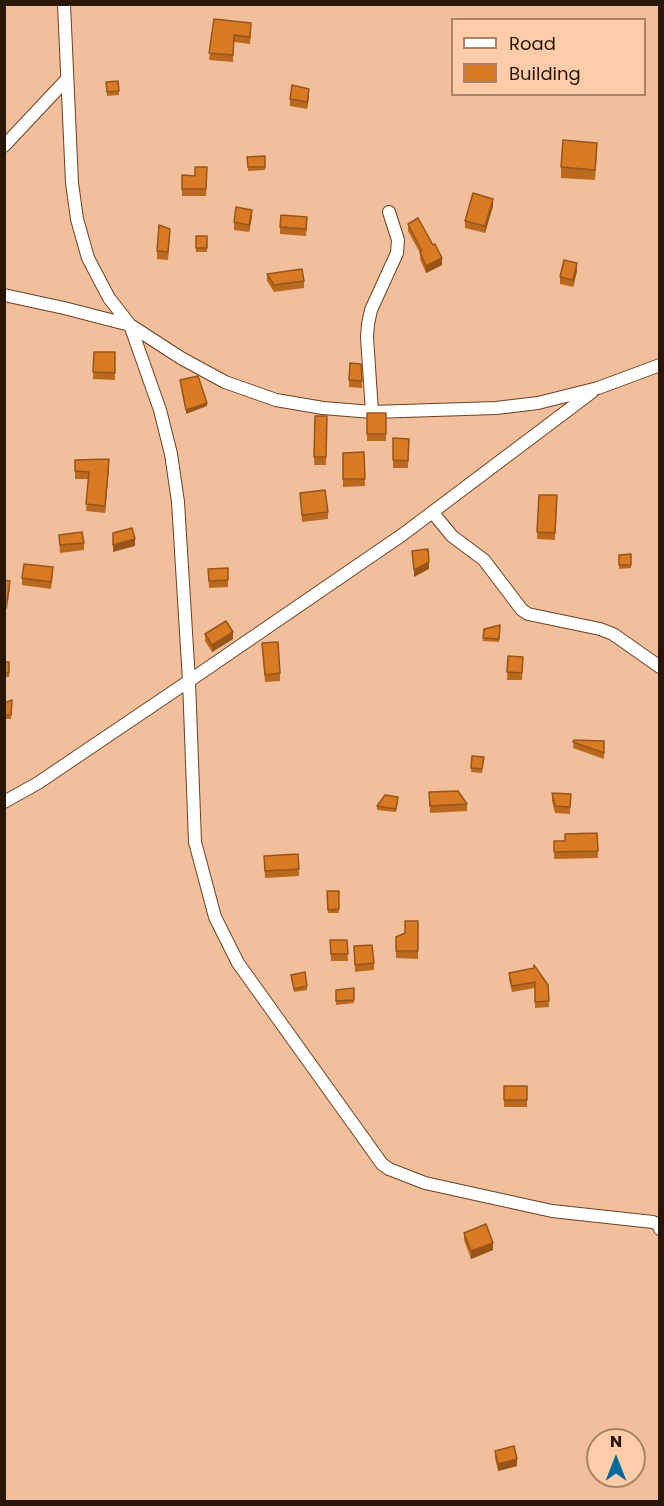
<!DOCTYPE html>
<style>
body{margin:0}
#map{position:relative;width:664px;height:1506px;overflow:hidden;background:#f1bf9b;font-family:Poppins,sans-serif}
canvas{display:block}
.frame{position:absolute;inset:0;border:6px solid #281609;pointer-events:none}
.legend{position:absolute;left:451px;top:18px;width:195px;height:78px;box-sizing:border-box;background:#fecca8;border:2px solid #a88368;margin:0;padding:8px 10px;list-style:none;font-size:18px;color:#281609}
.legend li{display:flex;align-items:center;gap:12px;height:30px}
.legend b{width:30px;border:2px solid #a88368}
.north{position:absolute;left:586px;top:1428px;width:60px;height:60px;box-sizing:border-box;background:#fecca8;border:2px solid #a88368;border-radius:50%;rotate:0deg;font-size:16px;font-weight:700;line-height:24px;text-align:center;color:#281609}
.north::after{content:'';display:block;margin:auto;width:21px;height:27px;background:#016a98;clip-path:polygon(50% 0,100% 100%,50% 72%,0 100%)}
</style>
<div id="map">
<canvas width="664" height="1506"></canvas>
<div class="frame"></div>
<ul class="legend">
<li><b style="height:8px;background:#fff"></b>Road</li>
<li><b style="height:16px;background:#d97a24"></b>Building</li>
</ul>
<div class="north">N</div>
</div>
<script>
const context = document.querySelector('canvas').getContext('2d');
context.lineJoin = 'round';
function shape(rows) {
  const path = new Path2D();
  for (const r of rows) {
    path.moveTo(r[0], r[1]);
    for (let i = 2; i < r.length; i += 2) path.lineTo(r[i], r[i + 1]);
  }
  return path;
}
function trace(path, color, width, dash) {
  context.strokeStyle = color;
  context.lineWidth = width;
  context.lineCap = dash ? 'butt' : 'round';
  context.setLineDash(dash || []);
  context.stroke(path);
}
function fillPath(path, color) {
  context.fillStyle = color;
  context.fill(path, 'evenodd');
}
const minor = shape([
 [64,4,72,183,77,219,88,258,109,298,130,325,181,358,225,382,276,400,323,408,372,412,496,408,538,403,598,388,660,365],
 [4,146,67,79],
 [4,295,64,308,130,325],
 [130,325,160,410,171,454,178,502,189,681,195,842,215,917,238,963,382,1164,389,1169,425,1183,552,1211,653,1222,659,1225,660,1229],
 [372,412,367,337,368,324,371,310,397,253,398,240,389,212],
 [433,513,452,536,484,560,522,610,528,614,600,629,613,634,660,667],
 [4,802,38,783,189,681,402,535,592,392]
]);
const wall = shape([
 [214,19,251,31,250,44,234,42,233,62,209,60],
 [118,81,119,95,107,96,106,82],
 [309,96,307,109,290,106,290,99],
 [597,154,595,180,561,178,561,167],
 [265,156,265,170,248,171,247,157],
 [207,167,206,196,182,196,182,175,195,176],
 [493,206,485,233,465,228,465,221],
 [252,217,249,232,234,230,234,222],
 [307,224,306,236,280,234,280,227],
 [408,224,442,265,426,273,420,259,420,253,408,231],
 [170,236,168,260,157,259,157,251],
 [196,236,207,236,207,252,196,252],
 [577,271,573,287,560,284,560,277],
 [267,274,304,281,304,288,274,292,267,281],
 [94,352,115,352,115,380,93,379],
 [349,380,362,381,362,388,349,387],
 [367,413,386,413,386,441,367,441],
 [315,416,327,416,326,465,314,465],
 [393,438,409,439,408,468,393,468],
 [364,452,365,486,343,487,343,453],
 [75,460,109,467,105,513,86,511,89,479,75,479],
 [300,493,328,512,328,519,302,522],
 [539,495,557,495,555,540,537,539],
 [59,535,84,543,84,550,60,553],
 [631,554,631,568,619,569,619,555],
 [228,568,228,587,209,588,208,569],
 [53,575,51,589,22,585,22,578],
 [4,580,10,588,7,609,4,608],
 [500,625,499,642,483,641,484,629],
 [205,634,233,639,212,652,205,641],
 [262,643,280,673,280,681,265,682],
 [508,656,523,657,522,680,507,680],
 [4,662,9,662,9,677,4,677],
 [4,703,12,704,11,719,4,719],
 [574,740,604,741,604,759,573,748],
 [472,756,484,757,482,773,471,772],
 [429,792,467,804,467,811,430,813],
 [552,793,571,794,570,814,555,813,552,801],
 [398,801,396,812,377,810,377,806],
 [597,833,598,858,554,859,554,841,565,841],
 [298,854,299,876,265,878,264,856],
 [327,891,339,891,339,913,328,913],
 [418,921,418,959,396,958,396,937,405,933],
 [330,940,347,940,348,961,331,961],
 [354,946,374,963,374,970,355,972],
 [509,973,548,985,549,1007,535,1008,535,988,512,992,509,979],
 [291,975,307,986,307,990,294,992],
 [354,988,354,1003,336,1005,336,990],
 [504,1086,527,1086,527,1107,504,1107],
 [464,1233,493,1250,471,1259,464,1240],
 [495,1451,517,1466,498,1471,495,1458]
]);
const shadedWall = shape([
 [309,89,309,96,307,109,307,102],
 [493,199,493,206,485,233,485,226],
 [252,210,252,217,249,232,249,225],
 [442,258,442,265,426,273,426,266],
 [577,263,577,271,573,287,573,280],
 [207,403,207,406,186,414,186,410],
 [109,459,109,467,105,513,105,506],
 [135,539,135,546,113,552,113,545],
 [429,562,429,569,414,577,414,570],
 [233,632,233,639,212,652,212,645],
 [493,1243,493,1250,471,1259,471,1251],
 [517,1459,517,1466,498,1471,498,1464]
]);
const building = shape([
 [214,19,251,23,250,37,234,35,233,55,209,53,214,19],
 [118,81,119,91,107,92,106,82,118,81],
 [292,85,309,89,307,102,290,99,292,85],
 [563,140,597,143,595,170,561,167,563,140],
 [265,156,265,167,248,167,247,157,265,156],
 [195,167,207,167,206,189,182,189,182,175,195,176,195,167],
 [473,193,493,199,485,226,465,221,473,193],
 [236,207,252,210,249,225,234,222,236,207],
 [281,215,307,217,306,229,280,227,281,215],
 [418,218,433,245,435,244,442,258,426,266,420,252,422,251,408,224,418,218],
 [159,225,170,229,168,252,157,251,159,225],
 [196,236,207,236,207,248,196,248,196,236],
 [564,260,577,263,573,280,560,277,564,260],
 [302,269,304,281,274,285,267,274,302,269],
 [94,352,115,352,115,373,93,372,94,352],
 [350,363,361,364,362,381,349,380,350,363],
 [198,376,207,403,186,410,180,380,198,376],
 [367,413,386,413,386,434,367,434,367,413],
 [315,416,327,416,326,457,314,457,315,416],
 [393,438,409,439,408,461,393,460,393,438],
 [364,452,365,479,343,479,343,453,364,452],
 [109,459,105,506,86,504,89,472,75,471,75,460,109,459],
 [325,490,328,512,302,515,300,493,325,490],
 [539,495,557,495,555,533,537,532,539,495],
 [132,528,135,539,113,545,113,533,132,528],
 [82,532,84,543,60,545,59,535,82,532],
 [428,549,429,562,414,570,412,551,428,549],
 [631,554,631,565,619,565,619,555,631,554],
 [24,564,53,567,51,582,22,578,24,564],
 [228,568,228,580,209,581,208,569,228,568],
 [4,580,10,581,7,601,4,601,4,580],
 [226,621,233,632,212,645,205,634,226,621],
 [500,625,499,639,483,638,484,629,500,625],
 [278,642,280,673,265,675,262,643,278,642],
 [508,656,523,657,522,673,507,672,508,656],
 [4,662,9,662,9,673,4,673,4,662],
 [12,700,11,715,4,715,4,703,12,700],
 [574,740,604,741,604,753,573,742,574,740],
 [472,756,484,757,482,769,471,768,472,756],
 [458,791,467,804,430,806,429,792,458,791],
 [552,793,571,794,570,807,555,806,552,793],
 [385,795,398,797,396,809,377,806,385,795],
 [597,833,598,851,554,852,554,841,565,841,565,834,597,833],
 [298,854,299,869,265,871,264,856,298,854],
 [327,891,339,891,339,909,328,910,327,891],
 [405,921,418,921,418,951,396,951,396,937,405,933,405,921],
 [330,940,347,940,348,954,331,954,330,940],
 [372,945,374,963,355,965,354,946,372,945],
 [534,965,548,985,549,1001,535,1002,535,982,512,986,509,973,534,968,534,965],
 [305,972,307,986,294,989,291,975,305,972],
 [354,988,354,1000,336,1001,336,990,354,988],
 [504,1086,527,1086,527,1100,504,1100,504,1086],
 [486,1224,493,1243,471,1251,464,1233,486,1224],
 [514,1446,517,1459,498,1464,495,1451,514,1446]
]);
trace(minor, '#6b4221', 14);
trace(minor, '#fff', 12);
fillPath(wall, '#bb691f');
fillPath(shadedWall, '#985519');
fillPath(building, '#d97a24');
trace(building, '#985519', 1.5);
</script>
